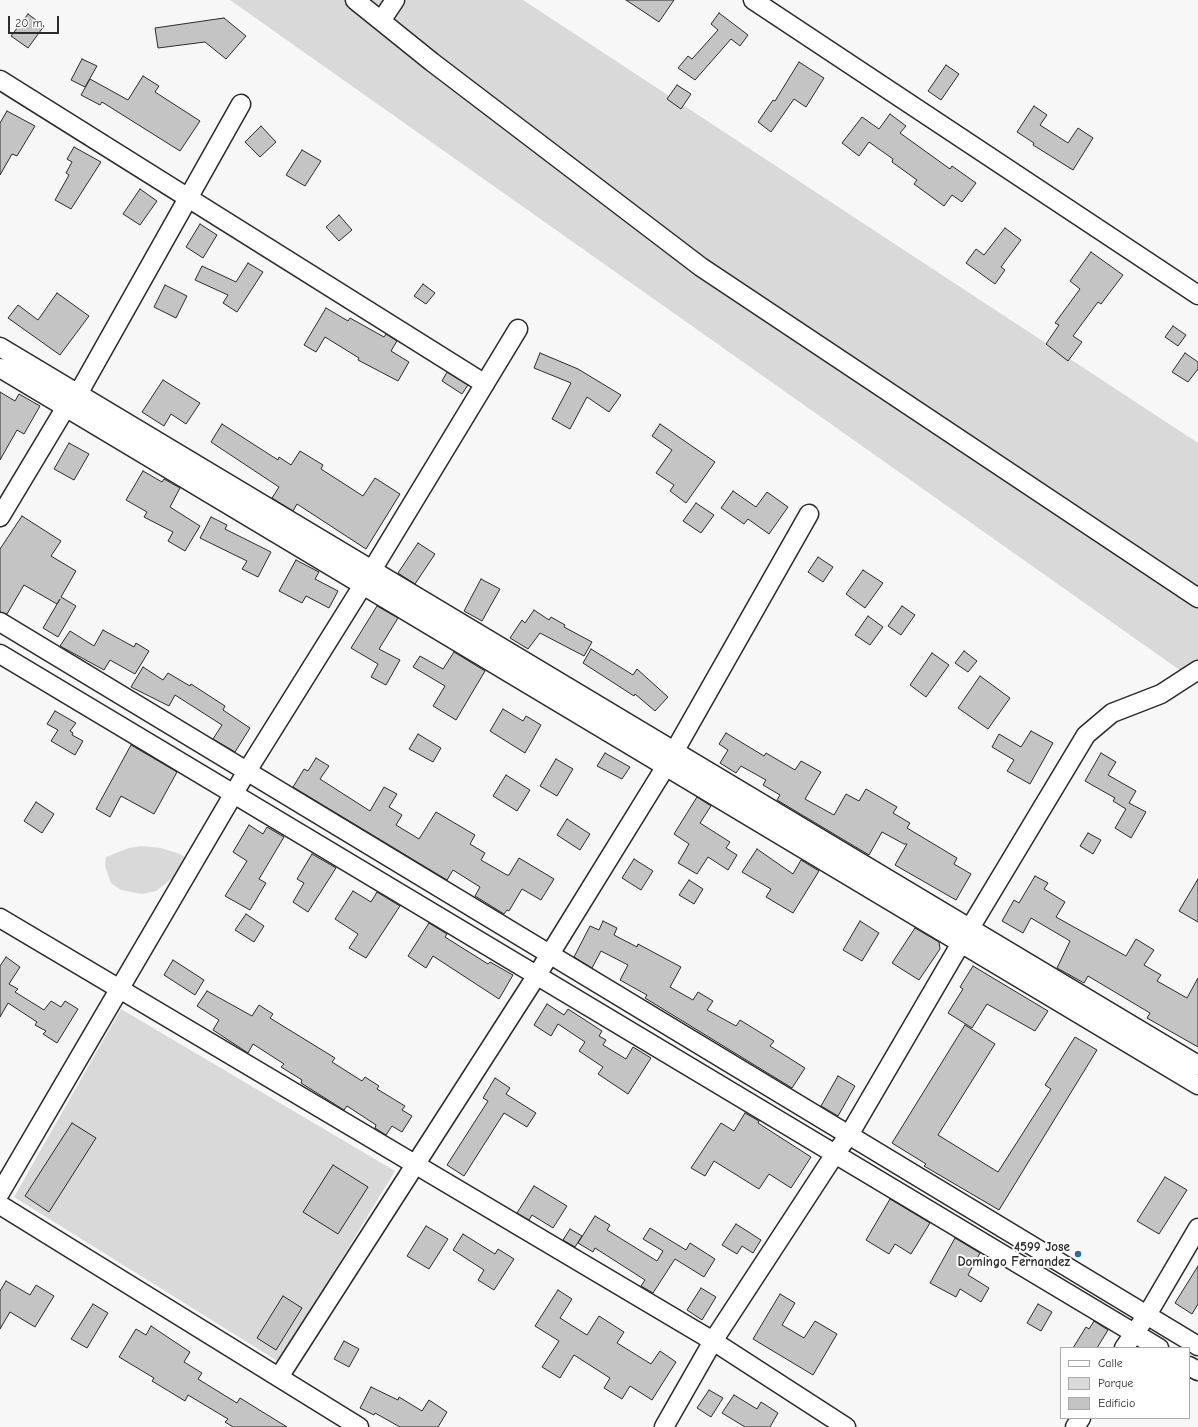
<!DOCTYPE html>
<style>
body{margin:0}
#map{position:relative;width:1198px;height:1427px;overflow:hidden;background:#f7f7f7;font-family:"Comic Neue",sans-serif}
canvas{display:block}
.legend{position:absolute;left:1060px;top:1347px;width:130px;height:72px;box-sizing:border-box;background:#fff;border:1px solid #aaa;margin:0;padding:5px 7px;list-style:none;font-size:12px;color:#2b2b2b}
.legend li{display:flex;align-items:center;gap:8px;height:20px}
.legend b{width:20px;border:1px solid #aaa}
.scale{position:absolute;left:8px;top:16px;width:51px;height:18px;box-sizing:border-box;border:2px solid #2b2b2b;border-top:0;padding-left:5px;font-size:12px;line-height:14px;white-space:nowrap;color:#2b2b2b;-webkit-text-stroke:3px #fff;paint-order:stroke}
</style>
<div id="map">
<canvas width="1198" height="1427"></canvas>
<ul class="legend">
<li><b style="height:5px;background:#fff"></b>Calle</li>
<li><b style="height:11px;background:#d9d9d9"></b>Parque</li>
<li><b style="height:11px;background:#c4c4c4"></b>Edificio</li>
</ul>
<div class="scale">20 m</div>
</div>
<script>
const context = document.querySelector('canvas').getContext('2d');
context.lineJoin = 'round';
function fillPath(path, color) {
  context.fillStyle = color;
  context.fill(path, 'evenodd');
}
function shape(rows) {
  const path = new Path2D();
  for (const r of rows) {
    path.moveTo(r[0], r[1]);
    for (let i = 2; i < r.length; i += 2) path.lineTo(r[i], r[i + 1]);
  }
  return path;
}
function trace(path, color, width, dash) {
  context.strokeStyle = color;
  context.lineWidth = width;
  context.lineCap = dash ? 'butt' : 'round';
  context.setLineDash(dash || []);
  context.stroke(path);
}
function drawText(font, color, halo, rows, align = 'center') {
  context.font = font + ' "Comic Neue",sans-serif';
  context.lineWidth = 4;
  context.setLineDash([]);
  context.textBaseline = 'middle';
  context.strokeStyle = halo;
  context.fillStyle = color;
  for (const [text, x, y, turn = 0] of rows) {
    context.save();
    context.translate(x, y);
    context.rotate((+turn || 0) * Math.PI / 180);
    context.textAlign = isNaN(turn) ? turn : align;
    if (halo) context.strokeText(text, 0, 0);
    context.fillText(text, 0, 0);
    context.restore();
  }
}
const green = shape([
 [230,0,523,0,1198,443,1198,683],
 [141,846,161,848,180,854,186,858,187,864,183,870,156,891,142,894,121,890,111,883,105,866,106,857,129,848],
 [121,1009,395,1171,279,1362,14,1197]
]);
const building = shape([
 [626,0,674,0,659,22,626,0],
 [719,13,748,35,740,46,731,39,695,80,678,68,688,56,692,59,718,30,711,24,719,13],
 [28,14,44,26,28,48,11,36,28,14],
 [224,18,246,36,226,59,205,42,158,48,155,28,224,18],
 [82,59,97,66,85,87,71,80,82,59],
 [799,62,824,78,806,107,794,99,771,132,758,122,773,100,775,101,799,62],
 [946,65,959,74,941,100,928,91,946,65],
 [143,76,159,86,155,92,200,121,180,151,102,102,100,105,81,95,90,79,128,100,143,76],
 [677,85,691,94,681,109,667,99,677,85],
 [1034,106,1047,115,1040,125,1068,143,1078,128,1093,138,1073,170,1033,145,1034,143,1017,132,1034,106],
 [7,111,35,126,17,156,12,154,0,175,0,123,7,111],
 [890,114,906,126,900,133,950,169,952,166,976,183,962,202,952,195,944,206,914,184,917,180,892,162,893,159,869,142,859,156,842,143,862,117,879,129,890,114],
 [261,126,276,142,260,157,245,142,261,126],
 [74,147,101,162,71,209,55,200,69,175,66,173,72,162,67,159,74,147],
 [302,150,321,161,305,186,286,175,302,150],
 [140,189,157,201,140,225,123,214,140,189],
 [339,215,352,230,339,241,326,227,339,215],
 [200,224,217,235,203,258,186,247,200,224],
 [1005,228,1021,240,1001,267,1005,270,995,284,966,263,976,249,984,255,1005,228],
 [1091,252,1123,275,1101,304,1098,302,1073,336,1082,342,1068,361,1046,344,1059,325,1055,323,1080,289,1070,281,1091,252],
 [248,263,263,272,237,312,223,303,228,295,195,280,202,266,236,282,248,263],
 [423,284,435,293,426,304,414,296,423,284],
 [165,285,187,296,176,318,154,307,165,285],
 [57,293,89,316,60,355,8,318,18,305,38,320,57,293],
 [326,308,348,321,350,318,384,337,386,334,397,341,391,351,409,362,398,381,358,360,359,358,325,337,316,352,304,345,326,308],
 [1173,326,1186,335,1178,346,1165,337,1173,326],
 [540,353,578,369,621,395,609,412,587,397,570,429,552,419,571,383,534,368,540,353],
 [1185,353,1198,362,1198,369,1188,382,1172,372,1185,353],
 [447,372,468,385,462,394,442,381,447,372],
 [163,380,200,403,186,424,171,414,164,426,142,412,163,380],
 [0,392,15,401,19,394,40,406,24,434,17,430,0,460,0,392],
 [222,424,278,460,279,457,291,465,300,451,323,465,321,469,363,496,375,478,400,494,366,549,297,504,293,511,272,498,279,487,211,442,222,424],
 [660,424,715,462,686,503,670,491,674,485,656,473,672,450,652,436,660,424],
 [69,443,89,454,74,480,54,469,69,443],
 [143,471,162,482,164,479,180,488,170,507,200,526,185,551,168,541,173,532,144,517,147,512,126,500,143,471],
 [733,491,756,507,767,492,788,507,769,534,748,519,744,524,721,508,733,491],
 [696,503,714,515,701,533,683,521,696,503],
 [22,516,61,541,51,556,76,571,61,597,76,606,58,637,43,628,60,599,57,604,24,585,7,614,0,612,0,549,22,516],
 [211,517,227,525,225,529,271,552,258,577,242,569,247,561,200,538,211,517],
 [418,543,435,554,415,584,398,573,418,543],
 [818,557,833,567,823,582,808,572,818,557],
 [296,560,319,572,315,579,338,591,329,608,306,596,302,603,279,591,296,560],
 [863,570,883,583,865,608,846,594,863,570],
 [481,579,500,589,482,621,464,611,481,579],
 [377,606,398,618,379,649,400,660,386,685,371,677,378,664,351,648,377,606],
 [902,606,915,615,901,635,888,626,902,606],
 [534,610,549,620,551,617,565,625,564,627,592,642,584,656,540,633,528,649,510,638,522,620,525,623,534,610],
 [868,616,883,627,870,645,855,635,868,616],
 [103,630,134,647,136,643,149,651,135,674,110,660,104,670,60,646,70,631,94,646,103,630],
 [591,649,633,675,637,669,668,697,655,711,635,694,634,696,583,663,591,649],
 [964,651,977,661,968,672,955,663,964,651],
 [454,652,485,671,456,720,433,706,445,686,413,667,420,656,443,669,454,652],
 [932,653,949,665,926,697,910,685,932,653],
 [143,667,163,680,168,673,190,686,191,684,225,706,223,710,250,728,235,752,213,739,222,725,175,695,169,706,131,687,143,667],
 [980,676,1010,698,988,729,958,708,980,676],
 [503,709,523,721,526,716,541,725,525,753,490,731,503,709],
 [55,711,76,723,70,731,73,733,72,735,83,741,75,755,51,741,58,730,47,724,55,711],
 [1031,731,1053,743,1030,784,1007,771,1014,760,992,747,999,734,1021,747,1031,731],
 [726,733,764,756,766,753,795,770,801,761,821,772,805,799,834,815,846,794,859,801,866,789,897,807,893,813,910,823,907,828,957,858,954,864,971,874,956,900,895,865,907,844,904,844,882,832,869,855,777,800,780,795,763,785,766,780,741,766,736,773,720,763,728,750,719,744,726,733],
 [418,734,441,748,433,762,409,749,418,734],
 [131,745,177,772,154,814,121,796,110,817,96,809,131,745],
 [605,753,630,767,622,779,597,766,605,753],
 [1101,753,1116,762,1108,775,1136,791,1129,803,1146,812,1131,838,1115,828,1126,809,1113,801,1115,798,1085,781,1101,753],
 [316,758,329,766,320,779,370,811,384,787,397,794,389,807,402,815,396,825,419,839,436,812,475,835,470,844,485,853,481,860,507,875,509,875,519,858,554,879,541,900,522,889,509,911,507,910,504,914,475,896,480,887,453,870,447,880,293,787,304,769,308,771,316,758],
 [556,759,573,769,557,796,540,786,556,759],
 [506,775,530,790,517,811,493,796,506,775],
 [697,797,711,806,700,823,730,842,726,848,737,855,728,870,708,857,697,874,678,863,689,844,674,834,697,797],
 [36,802,54,814,42,833,24,821,36,802],
 [567,819,590,834,580,850,557,835,567,819],
 [249,825,263,834,267,827,284,837,259,879,266,883,250,910,225,896,247,861,233,852,249,825],
 [1088,833,1101,840,1093,854,1080,846,1088,833],
 [757,849,793,874,801,860,819,871,793,913,766,897,771,889,742,872,757,849],
 [312,854,336,868,308,912,293,902,304,883,297,879,312,854],
 [634,859,653,871,641,890,622,878,634,859],
 [1035,876,1048,883,1044,889,1065,902,1056,917,1126,956,1136,939,1154,950,1144,965,1161,975,1157,981,1187,998,1198,978,1198,1047,1147,1018,1150,1013,1088,976,1084,983,1057,968,1070,941,1031,918,1023,933,1002,921,1014,900,1019,903,1035,876],
 [1198,879,1198,922,1179,911,1198,879],
 [689,880,703,889,694,904,679,895,689,880],
 [353,891,371,902,377,892,400,906,366,958,349,948,358,934,335,919,353,891],
 [246,914,264,926,254,942,235,930,246,914],
 [603,921,617,928,614,935,637,947,638,944,681,967,670,987,693,1000,698,992,713,1001,707,1010,736,1026,740,1020,774,1041,770,1046,805,1068,792,1088,645,998,647,995,620,980,628,965,601,951,592,968,574,957,590,926,599,930,603,921],
 [860,921,879,933,862,961,843,950,860,921],
 [429,923,447,934,445,937,488,964,490,962,513,975,499,999,433,956,426,968,408,956,429,923],
 [915,928,939,942,940,949,919,980,892,963,915,928],
 [6,957,20,967,9,984,18,989,15,992,44,1010,51,1001,61,1007,65,1001,78,1009,57,1043,43,1034,46,1031,35,1025,37,1022,8,1003,0,1017,0,966,6,957],
 [173,960,204,980,195,995,164,975,173,960],
 [973,966,1048,1011,1035,1031,987,1004,972,1028,948,1013,963,989,960,987,973,966],
 [207,991,252,1016,259,1005,273,1014,270,1018,335,1058,332,1062,362,1081,365,1077,379,1086,377,1089,405,1106,402,1110,412,1116,402,1132,392,1126,386,1135,375,1128,376,1125,347,1106,344,1110,301,1083,302,1080,281,1067,284,1064,253,1044,248,1053,213,1030,219,1020,197,1006,207,991],
 [547,1004,564,1015,568,1009,602,1031,599,1036,606,1040,603,1045,626,1059,633,1047,651,1058,628,1094,598,1074,603,1067,579,1051,585,1042,558,1024,551,1036,534,1025,547,1004],
 [965,1025,995,1044,938,1135,998,1172,1051,1089,1045,1085,1075,1037,1097,1050,999,1210,924,1166,926,1164,892,1143,965,1025],
 [838,1076,855,1086,838,1116,821,1106,838,1076],
 [495,1078,510,1088,506,1094,536,1113,527,1127,504,1113,464,1176,447,1165,488,1101,483,1098,495,1078],
 [745,1113,759,1121,758,1123,811,1157,791,1188,769,1174,759,1189,714,1161,705,1176,691,1168,721,1123,734,1131,745,1113],
 [72,1123,96,1138,49,1212,25,1196,72,1123],
 [333,1165,368,1187,338,1234,303,1212,333,1165],
 [1165,1177,1187,1190,1159,1234,1137,1221,1165,1177],
 [534,1186,567,1206,553,1228,532,1215,529,1220,517,1213,534,1186],
 [890,1199,930,1223,911,1254,895,1244,889,1254,866,1240,890,1199],
 [595,1216,610,1225,607,1230,657,1261,663,1251,643,1239,650,1228,686,1250,690,1243,715,1259,704,1277,675,1259,653,1293,641,1286,645,1280,595,1248,593,1252,578,1243,595,1216],
 [736,1224,761,1240,753,1253,742,1246,737,1254,722,1245,736,1224],
 [426,1226,448,1239,429,1269,407,1256,426,1226],
 [570,1229,582,1236,575,1247,563,1240,570,1229],
 [463,1234,495,1254,498,1249,514,1259,494,1290,478,1280,484,1270,453,1250,463,1234],
 [955,1238,980,1253,968,1275,989,1288,981,1302,960,1289,956,1297,930,1283,955,1238],
 [1198,1266,1198,1304,1192,1314,1175,1303,1198,1266],
 [6,1281,30,1295,36,1285,54,1296,35,1327,10,1312,0,1329,0,1291,6,1281],
 [701,1288,716,1297,702,1320,687,1310,701,1288],
 [558,1290,572,1299,560,1318,587,1335,599,1316,624,1332,617,1343,651,1364,660,1351,676,1362,652,1400,630,1386,622,1399,604,1388,610,1378,574,1355,560,1378,542,1367,559,1341,535,1326,558,1290],
 [780,1294,795,1303,782,1325,804,1338,815,1321,837,1334,813,1375,753,1339,780,1294],
 [283,1296,302,1308,276,1350,257,1338,283,1296],
 [93,1304,108,1313,87,1348,71,1339,93,1304],
 [1038,1304,1052,1312,1041,1331,1027,1323,1038,1304],
 [1094,1321,1108,1330,1097,1348,1073,1348,1086,1327,1089,1329,1094,1321],
 [151,1326,190,1352,184,1362,202,1373,198,1379,237,1403,240,1398,287,1427,233,1427,225,1422,228,1419,188,1395,185,1401,152,1381,154,1378,119,1357,136,1329,146,1335,151,1326],
 [344,1341,359,1349,349,1367,334,1359,344,1341],
 [371,1387,398,1400,399,1397,422,1411,429,1400,447,1412,438,1427,400,1427,375,1413,374,1415,360,1408,371,1387],
 [709,1390,723,1398,711,1417,697,1408,709,1390],
 [734,1395,757,1409,761,1402,778,1413,770,1427,745,1427,722,1413,734,1395]
]);
const minor = shape([
 [355,0,432,62,701,267,1198,598],
 [753,0,1198,295],
 [381,21,395,0],
 [0,80,485,384],
 [0,347,1198,1065],
 [0,368,1198,1085],
 [0,517,66,407,78,394,241,104],
 [0,622,1198,1346],
 [0,654,1159,1348],
 [0,918,713,1341,846,1427],
 [0,1193,247,771,363,585,518,329],
 [0,1205,359,1427],
 [1124,1348,1147,1315,1198,1228],
 [1189,1366,1198,1371],
 [279,1377,537,975,666,766,809,514],
 [664,1427,713,1341,835,1154,849,1135,961,943,1086,735,1112,713,1161,694,1198,670],
 [1075,1427,1081,1418]
]);
const markers = [
 [1078,1254,4,"#1f6fb2"]
];
const poiNames = [
 ["4599 Jose",1070,1247],
 ["Domingo Fernandez",1070,1262]
];
fillPath(green, '#d9d9d9');
fillPath(building, '#c4c4c4');
trace(building, '#2b2b2b', 1);
trace(minor, '#2b2b2b', 21);
trace(minor, '#fff', 18);
for (const [x, y, r, color] of markers) {
  const dot = new Path2D();
  dot.arc(x, y, r, 0, 2 * Math.PI);
  context.fillStyle = color;
  context.fill(dot);
  trace(dot, '#fff', 1.5);
}
drawText('bold 13px', '#2b2b2b', '#fff', poiNames, 'right');
</script>
